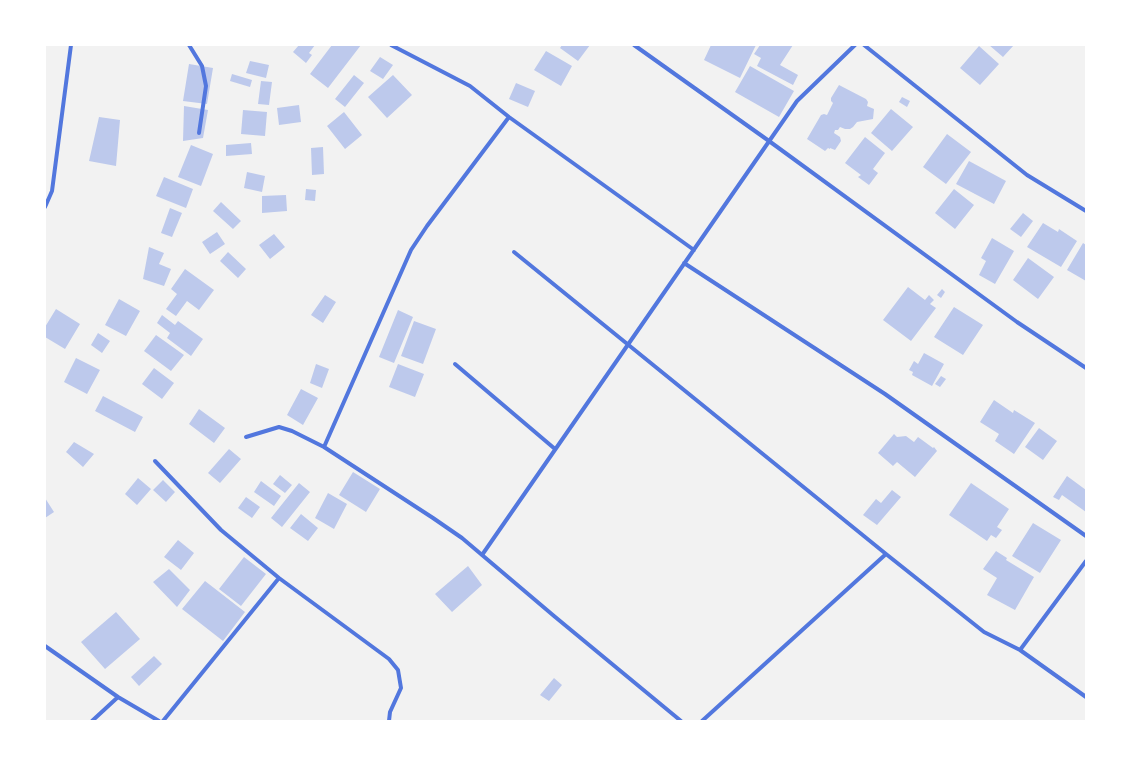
<!DOCTYPE html>
<style>
body{margin:0}
#map{position:relative;width:1131px;height:766px;overflow:hidden;background:#f2f2f2;font-family:Literata,serif}
canvas{display:block}
.frame{position:absolute;inset:0;border:46px solid #fff;pointer-events:none}
</style>
<div id="map">
<canvas width="1131" height="766"></canvas>
<div class="frame"></div>
</div>
<script>
const context = document.querySelector('canvas').getContext('2d');
context.lineJoin = 'round';
function fillPath(path, color) {
  context.fillStyle = color;
  context.fill(path, 'evenodd');
}
function shape(rows) {
  const path = new Path2D();
  for (const r of rows) {
    path.moveTo(r[0], r[1]);
    for (let i = 2; i < r.length; i += 2) path.lineTo(r[i], r[i + 1]);
  }
  return path;
}
function trace(path, color, width, dash) {
  context.strokeStyle = color;
  context.lineWidth = width;
  context.lineCap = dash ? 'butt' : 'round';
  context.setLineDash(dash || []);
  context.stroke(path);
}
const building = shape([
 [299,45,315,45,309,53,312,55,306,63,293,52],
 [332,45,361,45,328,88,310,74],
 [562,45,590,45,578,61,560,48],
 [711,45,756,45,740,78,704,60],
 [760,45,793,45,780,65,798,75,793,85,757,66,761,58,754,54],
 [989,45,1014,45,1003,57],
 [979,46,999,64,980,85,960,68],
 [546,51,572,66,561,86,534,70],
 [380,57,393,65,383,79,370,71],
 [250,61,269,65,266,78,246,73],
 [189,64,213,68,207,104,183,101],
 [750,66,794,91,779,117,735,92],
 [232,74,252,80,250,87,230,81],
 [354,75,364,83,345,107,335,99],
 [393,75,412,95,387,118,368,97],
 [261,81,272,82,269,105,258,104],
 [516,83,535,91,528,107,509,99],
 [839,85,866,99,868,102,867,106,874,109,873,119,857,122,853,127,850,129,845,129,840,127,838,130,835,130,834,133,840,137,841,141,835,150,830,148,830,149,828,148,825,151,807,139,821,115,824,114,827,115,833,103,831,101,831,98],
 [902,97,910,101,907,107,899,102],
 [299,105,301,122,279,125,277,108],
 [184,106,208,110,203,138,183,141],
 [891,109,913,127,892,151,871,133],
 [243,110,267,112,265,136,241,134],
 [344,112,362,135,345,149,327,126],
 [99,117,120,120,116,166,89,161],
 [947,134,971,152,946,184,923,167],
 [865,137,885,153,873,169,878,173,869,185,858,177,861,175,845,163],
 [251,143,252,154,226,156,226,145],
 [191,145,213,154,201,186,178,177],
 [323,147,324,174,312,175,311,148],
 [969,161,1006,181,994,204,956,184],
 [247,172,265,176,262,192,244,188],
 [164,177,193,189,186,208,156,196],
 [306,189,316,190,315,201,305,200],
 [954,189,974,205,955,229,935,213],
 [286,195,287,211,262,213,262,196],
 [221,202,241,221,233,229,213,211],
 [170,208,182,213,172,237,161,233],
 [1023,213,1033,221,1021,237,1010,229],
 [1043,223,1058,232,1059,229,1077,241,1061,267,1027,247],
 [217,232,225,244,210,254,202,242],
 [274,234,285,247,270,259,259,245],
 [992,238,1014,251,995,284,979,275,986,261,981,258],
 [1083,243,1086,245,1086,281,1067,270],
 [149,247,164,253,159,264,171,269,164,286,143,279],
 [228,252,246,269,238,278,220,261],
 [1028,258,1054,277,1038,299,1013,280],
 [185,269,214,290,199,310,187,301,176,316,166,309,177,294,171,289],
 [908,287,925,300,929,295,934,300,930,304,936,308,911,341,883,320],
 [942,289,945,292,941,298,937,295],
 [325,295,336,302,323,323,311,315],
 [119,299,140,311,126,336,105,325],
 [954,307,983,325,963,355,934,337],
 [56,309,80,324,65,349,45,337,45,327],
 [398,310,413,317,394,363,379,357],
 [162,315,175,325,178,321,203,339,191,356,167,338,170,333,157,323],
 [414,321,436,329,423,364,401,356],
 [98,333,110,341,102,353,91,345],
 [156,335,184,355,171,371,144,351],
 [924,353,944,364,932,386,912,375,913,372,909,370,914,361,918,364],
 [76,358,100,370,87,394,64,382],
 [316,364,329,369,322,388,310,383],
 [398,364,424,374,415,397,389,387],
 [154,368,174,383,162,399,142,384],
 [941,376,946,379,940,387,935,384],
 [301,389,318,398,303,425,287,415],
 [103,396,143,417,135,432,95,411],
 [994,400,1013,413,1014,410,1035,423,1014,454,995,441,999,434,980,422],
 [199,409,225,428,214,443,189,424],
 [1039,428,1057,441,1043,460,1025,447],
 [894,434,897,437,906,436,914,442,918,437,933,448,934,447,937,451,915,477,897,462,893,466,878,453],
 [74,442,94,454,83,467,66,452],
 [229,449,241,459,220,483,208,473],
 [353,472,380,489,366,512,339,495],
 [280,475,292,485,285,493,273,484],
 [1067,476,1086,490,1086,512,1062,495,1059,500,1053,497],
 [138,478,151,489,137,505,125,494],
 [163,480,175,492,166,502,153,490],
 [261,481,281,496,274,506,254,492],
 [299,483,310,492,282,527,271,518],
 [971,483,1009,509,997,527,1002,530,996,538,991,535,987,541,949,515],
 [892,490,901,497,877,525,863,515,876,499,881,503],
 [328,493,347,504,334,529,315,518],
 [246,497,260,507,252,518,238,508],
 [45,498,54,512,45,518],
 [301,514,318,528,308,541,290,528],
 [1033,523,1061,540,1040,573,1012,556],
 [178,540,194,553,181,570,164,557],
 [996,551,1007,558,1006,560,1034,577,1015,610,987,595,997,578,983,569],
 [244,557,266,574,241,606,219,589],
 [468,566,482,585,452,612,435,594],
 [169,569,190,590,177,607,153,582],
 [205,581,245,612,223,641,182,609],
 [116,612,140,639,105,669,81,642],
 [154,656,162,664,139,686,131,677],
 [554,678,562,685,549,701,540,695]
]);
const minor = shape([
 [189,45,202,66,206,86,199,133],
 [391,45,470,86,509,117,694,250],
 [634,45,769,141,1017,322,1086,368],
 [864,45,1027,175,1086,211],
 [45,207,52,191,71,45],
 [514,252,886,554,984,632,1020,650,1086,697],
 [684,263,885,394,1086,536],
 [455,364,555,449],
 [246,437,279,427,292,431,324,447,433,518,462,538,554,616,681,721],
 [324,447,411,250,427,226,509,117],
 [155,461,221,530,279,578,389,659,398,670,401,688,390,712,389,721],
 [482,555,797,101,855,45],
 [45,646,118,697,159,721],
 [1020,650,1086,561],
 [92,721,118,697],
 [163,721,279,578],
 [702,721,886,554]
]);
fillPath(building, '#bdc9ec');
trace(minor, '#5277de', 4);
</script>
